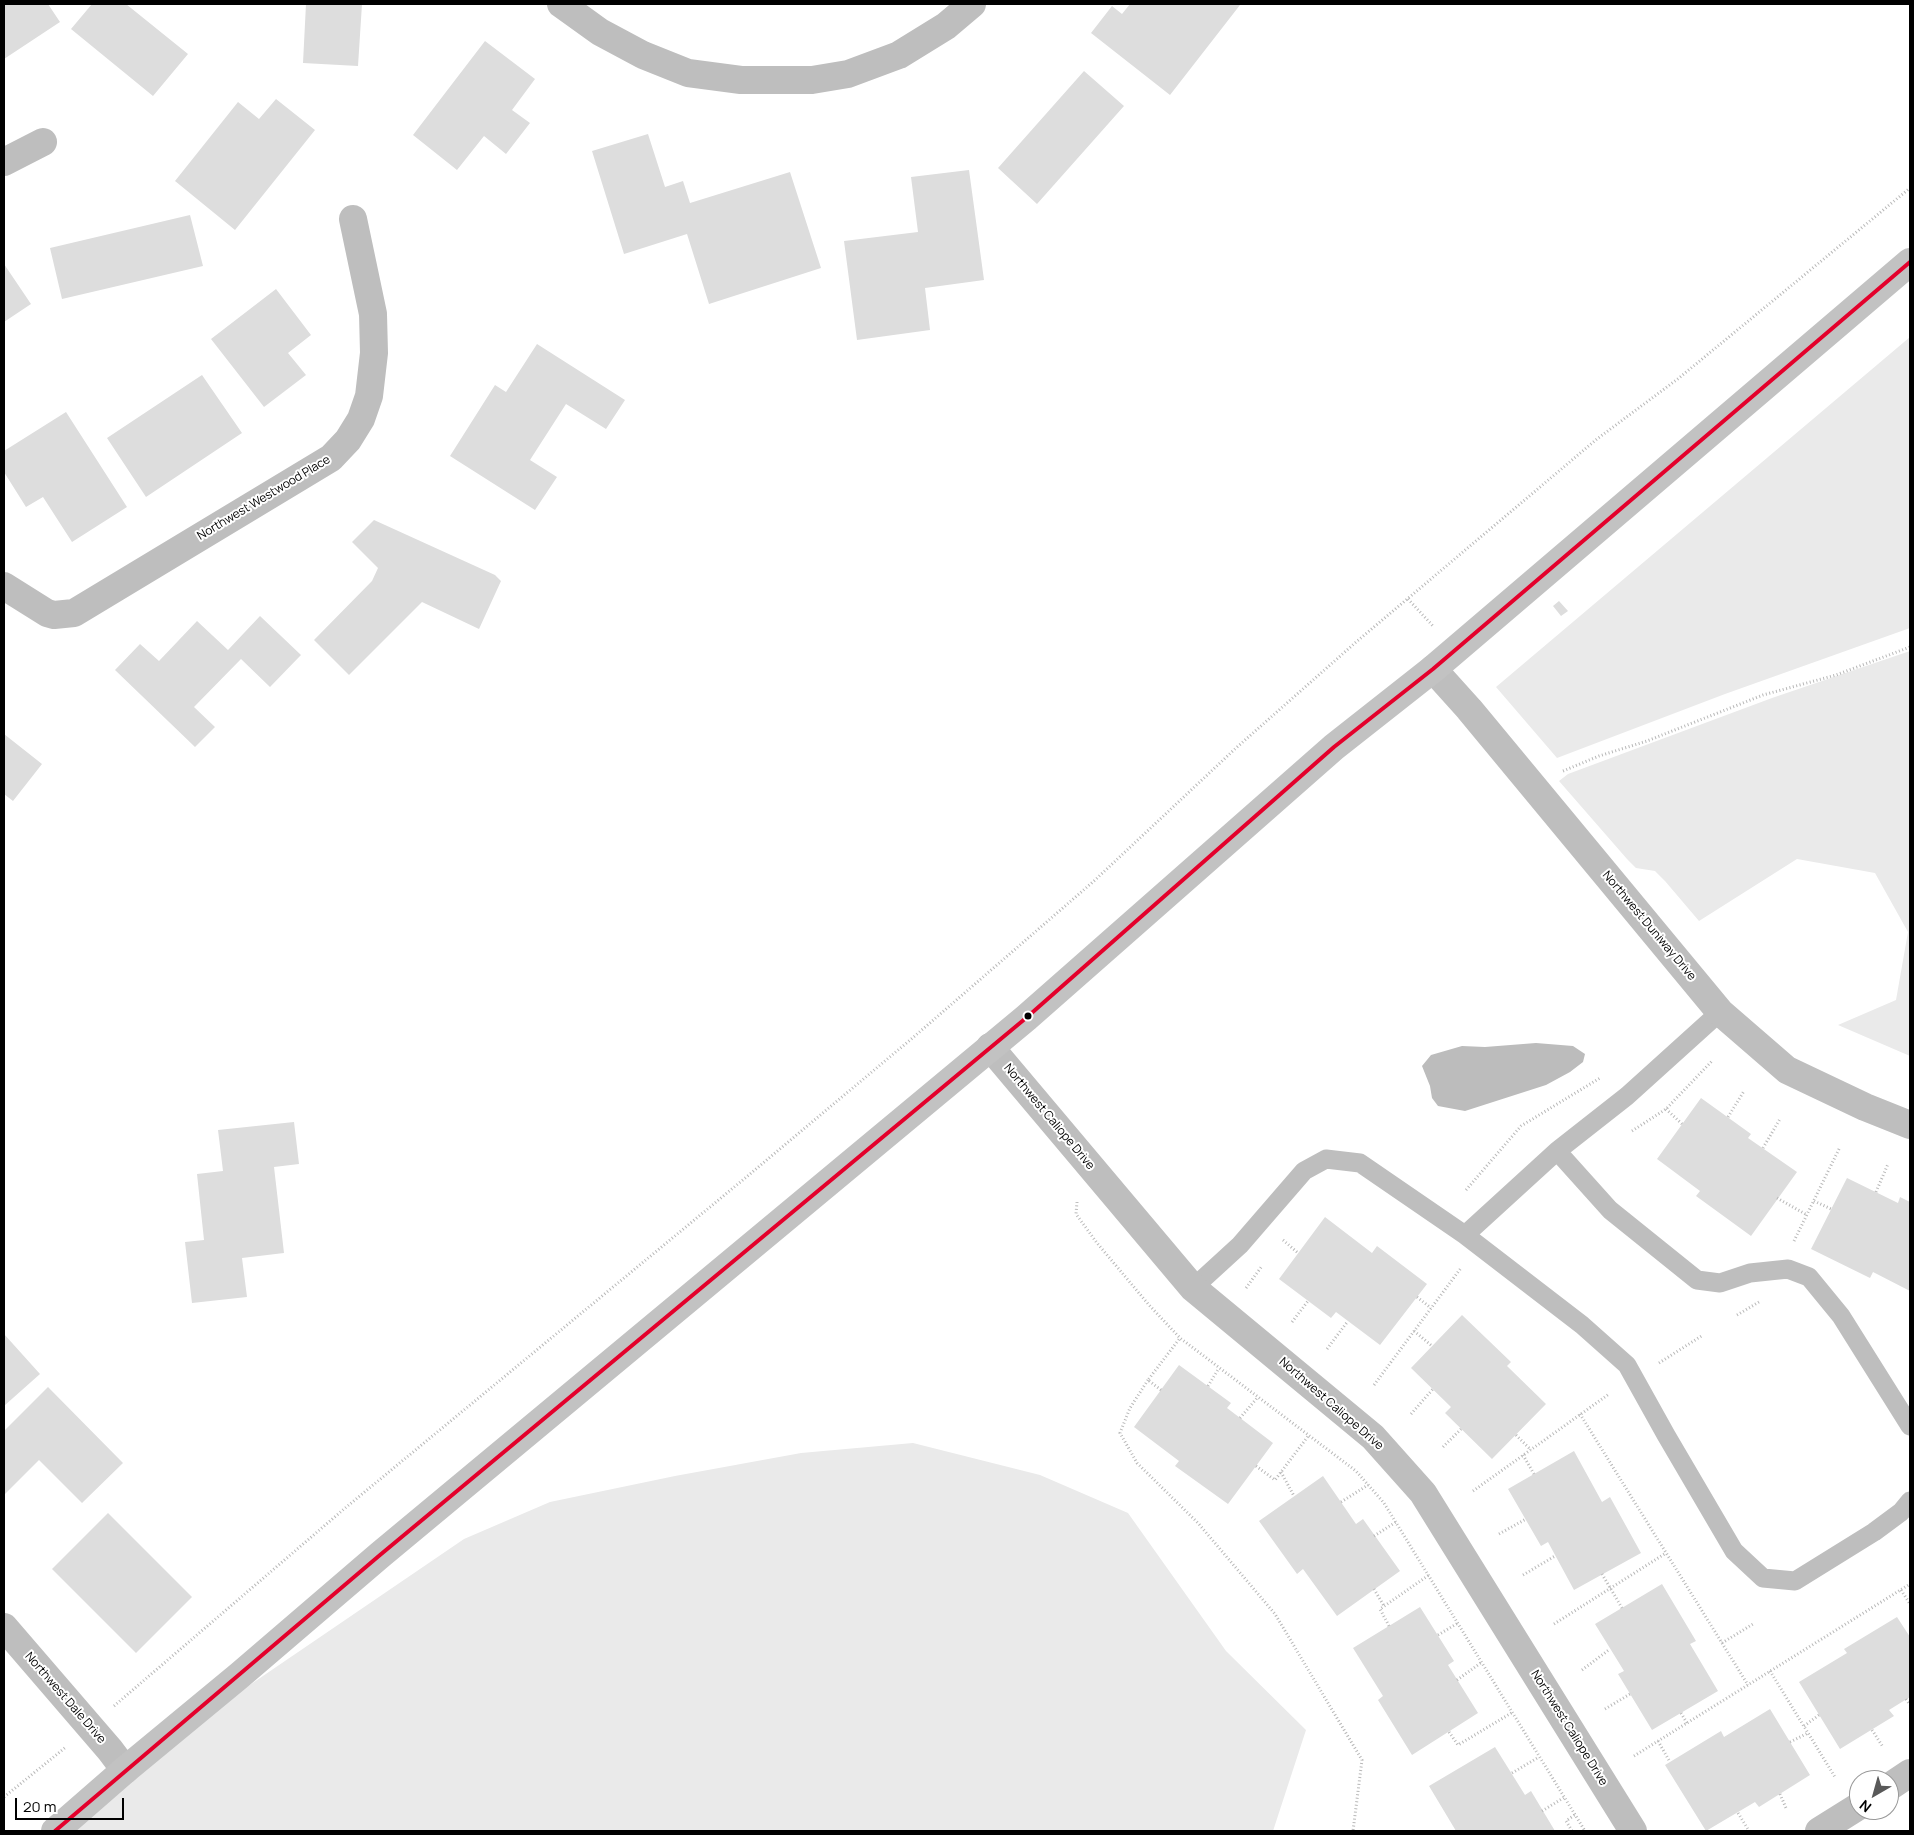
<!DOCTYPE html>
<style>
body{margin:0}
#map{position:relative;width:1914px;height:1835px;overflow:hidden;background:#fff;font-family:Manrope,sans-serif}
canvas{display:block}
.frame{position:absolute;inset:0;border:5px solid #000;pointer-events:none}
.north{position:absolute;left:1849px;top:1770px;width:50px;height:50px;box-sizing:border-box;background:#fff;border:1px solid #999;border-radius:50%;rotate:218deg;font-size:14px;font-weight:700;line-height:20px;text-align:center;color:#000}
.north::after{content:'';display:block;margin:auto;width:18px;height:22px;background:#595959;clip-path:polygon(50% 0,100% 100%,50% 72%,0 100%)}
.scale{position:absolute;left:15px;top:1798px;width:109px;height:22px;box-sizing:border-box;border:2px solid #000;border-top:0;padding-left:6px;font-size:15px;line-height:18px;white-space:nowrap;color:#000;-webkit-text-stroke:4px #fff;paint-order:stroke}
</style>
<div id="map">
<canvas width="1914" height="1835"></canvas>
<div class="frame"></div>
<div class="north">N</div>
<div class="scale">20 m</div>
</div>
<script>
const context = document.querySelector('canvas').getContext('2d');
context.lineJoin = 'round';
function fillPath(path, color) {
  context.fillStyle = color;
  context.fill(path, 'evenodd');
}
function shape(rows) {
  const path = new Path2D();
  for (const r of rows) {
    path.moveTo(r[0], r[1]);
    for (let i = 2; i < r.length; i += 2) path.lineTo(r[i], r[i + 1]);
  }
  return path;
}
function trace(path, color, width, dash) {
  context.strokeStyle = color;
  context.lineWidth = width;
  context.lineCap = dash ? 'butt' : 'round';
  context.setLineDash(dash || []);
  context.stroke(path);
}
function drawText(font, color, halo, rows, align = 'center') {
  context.font = font + ' Manrope,sans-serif';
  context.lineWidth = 4;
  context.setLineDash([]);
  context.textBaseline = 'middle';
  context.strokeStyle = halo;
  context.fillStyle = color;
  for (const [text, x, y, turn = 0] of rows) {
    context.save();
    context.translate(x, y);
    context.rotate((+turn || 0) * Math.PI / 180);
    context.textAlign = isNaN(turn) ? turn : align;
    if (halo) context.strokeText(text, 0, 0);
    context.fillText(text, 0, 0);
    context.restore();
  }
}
const green = shape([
 [1910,337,1910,628,1725,694,1557,758,1496,687],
 [1910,651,1910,1056,1838,1025,1896,1000,1908,932,1875,873,1797,859,1699,921,1665,881,1655,871,1636,868,1627,859,1559,781,1568,774,1772,698],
 [913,1443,1040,1475,1128,1513,1226,1651,1306,1730,1273,1831,55,1831,125,1770,464,1539,550,1502,675,1476,801,1453]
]);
const water = shape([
 [1536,1043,1573,1046,1585,1054,1583,1062,1570,1072,1546,1085,1465,1111,1438,1106,1432,1098,1430,1086,1422,1066,1431,1055,1462,1046,1485,1047]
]);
const building = shape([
 [4,4,48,4,60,22,4,59],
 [92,4,126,4,188,54,153,96,71,29],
 [306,4,362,4,358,66,303,63],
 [1130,4,1238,4,1240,5,1170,95,1091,33,1112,6,1122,14],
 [485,41,535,79,512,110,530,123,506,154,484,136,457,170,413,135],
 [1084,71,1124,106,1037,204,998,168],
 [276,99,315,130,235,230,175,181,238,102,259,119],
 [648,134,665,187,683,181,690,203,790,172,821,268,709,304,687,234,624,254,592,151],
 [969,170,984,280,925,288,930,330,857,340,844,241,918,232,911,177],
 [190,215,203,266,62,299,50,248],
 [4,264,31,304,4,322],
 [276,289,311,335,288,353,306,375,264,407,211,339],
 [537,344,625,400,606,429,566,404,530,460,557,477,535,510,450,456,495,385,506,392],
 [202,375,242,433,146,497,107,438],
 [66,412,127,507,72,542,43,497,26,507,4,472,4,451],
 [374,520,495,575,501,581,479,629,422,602,349,675,314,640,372,581,378,568,352,542],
 [1559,601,1568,611,1561,616,1553,606],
 [260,616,301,655,270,687,241,659,194,707,215,727,195,747,115,670,140,644,159,661,197,621,228,650],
 [4,734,42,764,13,801,4,794],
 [1701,1098,1751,1134,1748,1138,1797,1172,1751,1236,1696,1196,1700,1191,1657,1159],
 [294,1122,299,1164,274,1167,284,1253,242,1258,247,1297,192,1303,185,1242,204,1240,197,1174,223,1171,218,1130],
 [1847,1178,1898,1203,1900,1197,1910,1202,1910,1291,1873,1272,1870,1278,1811,1249],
 [1325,1217,1372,1253,1377,1246,1427,1284,1380,1345,1336,1312,1331,1318,1279,1279],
 [1462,1315,1511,1362,1507,1366,1546,1404,1492,1459,1445,1413,1451,1407,1411,1368],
 [4,1334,40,1374,4,1406],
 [1179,1365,1231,1403,1227,1408,1273,1443,1228,1504,1175,1466,1179,1461,1134,1427],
 [48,1387,123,1463,82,1503,39,1460,4,1495,4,1431],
 [1574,1451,1602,1502,1610,1497,1641,1553,1574,1590,1548,1542,1541,1546,1508,1489],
 [1323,1476,1356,1524,1363,1519,1400,1571,1337,1616,1303,1569,1297,1574,1259,1521],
 [108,1513,192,1597,136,1653,52,1569],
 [1662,1584,1696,1641,1690,1644,1718,1691,1652,1730,1618,1674,1624,1671,1595,1624],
 [1420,1607,1454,1661,1448,1665,1478,1713,1412,1755,1378,1700,1383,1696,1353,1648],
 [1897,1617,1910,1637,1910,1697,1889,1710,1894,1716,1840,1749,1799,1682,1847,1653,1844,1649],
 [1770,1709,1810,1775,1759,1807,1755,1802,1706,1831,1665,1765,1721,1731,1724,1737],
 [1495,1747,1525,1795,1531,1791,1555,1831,1456,1831,1429,1786]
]);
const path = shape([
 [1408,599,1433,626],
 [1563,771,1599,756,1647,741,1763,695,1836,675,1910,647],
 [1666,1109,1682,1124],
 [1728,1117,1744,1091],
 [1632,1131,1666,1109,1712,1061],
 [1763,1148,1780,1119],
 [1466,1190,1521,1126,1600,1078],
 [1876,1192,1888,1164],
 [1777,1198,1807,1215],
 [1814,1201,1831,1209],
 [1077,1202,1076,1214,1097,1243,1149,1305,1180,1338,1356,1471,1384,1503,1585,1831],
 [1283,1240,1298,1253],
 [1794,1241,1840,1147],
 [1246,1288,1262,1266],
 [1417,1297,1431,1308],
 [1737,1315,1759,1302],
 [1292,1322,1308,1301],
 [1414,1331,1432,1346],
 [1327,1349,1348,1321],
 [1659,1363,1703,1335],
 [1148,1380,1130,1408,1120,1433,1137,1463,1198,1523,1275,1614,1362,1760,1353,1831],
 [1374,1385,1461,1268],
 [1208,1386,1219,1368],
 [1161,1390,1148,1380,1180,1338],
 [1411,1414,1433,1389],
 [1580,1414,1748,1685],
 [1240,1418,1258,1397],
 [1516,1435,1531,1450],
 [1443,1447,1461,1429],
 [1523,1455,1534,1474],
 [1256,1466,1275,1480,1309,1435],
 [1281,1472,1294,1496],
 [1473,1491,1609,1394],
 [1341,1502,1368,1485],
 [1499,1534,1526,1519],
 [1374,1536,1396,1522],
 [1602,1574,1622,1608],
 [1523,1575,1555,1556],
 [1374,1589,1384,1606],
 [1901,1590,1910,1604],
 [1554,1624,1666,1553],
 [1389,1626,1380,1609,1429,1575],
 [1438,1635,1458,1623],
 [1722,1643,1753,1624],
 [1582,1670,1610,1649],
 [1770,1671,1835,1777],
 [1457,1680,1482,1662],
 [1906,1699,1910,1705],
 [114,1706,344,1509,750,1174,916,1035,1094,881,1236,748,1355,643,1559,471,1597,439,1679,378,1910,188],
 [1605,1709,1630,1694],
 [1681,1713,1687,1723],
 [1804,1726,1819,1715],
 [1872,1730,1883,1747],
 [1449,1732,1458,1745,1513,1712],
 [1658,1741,1670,1762],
 [1790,1742,1808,1733],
 [1634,1756,1910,1584],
 [1512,1773,1539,1757],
 [1780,1794,1786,1808],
 [4,1797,66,1747],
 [1542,1811,1565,1797],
 [1738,1813,1749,1831],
 [1572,1831,1566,1821,1576,1814]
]);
const lane = shape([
 [1720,1012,1627,1096,1557,1151,1465,1235,1582,1325,1627,1365,1666,1435,1734,1551,1763,1578,1795,1581,1874,1532,1901,1512,1910,1501],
 [1557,1151,1610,1210,1697,1280,1720,1283,1750,1273,1788,1269,1809,1277,1841,1316,1910,1426],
 [1193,1288,1240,1245,1304,1171,1326,1159,1360,1163,1465,1235]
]);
const street = shape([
 [561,4,600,32,643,55,688,73,741,80,812,80,848,74,899,55,946,26,972,4],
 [4,162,43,142],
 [4,586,47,613,54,615,74,613,331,458,348,440,361,419,369,396,374,353,373,314,353,219],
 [1433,669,1469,709,1720,1012,1787,1070,1865,1107,1910,1125],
 [990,1047,1193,1288,1373,1437,1423,1493,1633,1831],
 [4,1627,110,1750,125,1770],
 [1889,1787,1910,1773],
 [1819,1831,1859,1806]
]);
const secondary = shape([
 [55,1831,125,1770,240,1675,380,1555,1026,1018,1334,747,1433,669,1910,262]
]);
const bus1 = shape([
 [55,1831,380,1555,1026,1018,1334,747,1433,669,1910,262]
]);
const markers = [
 [1028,1016,4.5,"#000"]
];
const streetNames = [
 ["Northwest Westwood Place",264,498,-31],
 ["Northwest Duniway Drive",1649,926,50],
 ["Northwest Caliope Drive",1049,1117,50],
 ["Northwest Caliope Drive",1331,1404,41],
 ["Northwest Dale Drive",65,1698,49],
 ["Northwest Caliope Drive",1569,1728,58]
];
fillPath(green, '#eaeaea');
fillPath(water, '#bcbcbc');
fillPath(building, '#ddd');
trace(path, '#b8b8b8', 3, [1, 2.5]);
trace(lane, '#bebebe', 19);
trace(street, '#bebebe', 28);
trace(secondary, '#c2c2c2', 28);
trace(bus1, '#e4002b', 4);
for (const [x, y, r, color] of markers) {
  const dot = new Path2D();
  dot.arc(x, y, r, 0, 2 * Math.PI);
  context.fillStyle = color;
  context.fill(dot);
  trace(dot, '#fff', 2);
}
drawText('12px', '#000', '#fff', streetNames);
</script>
